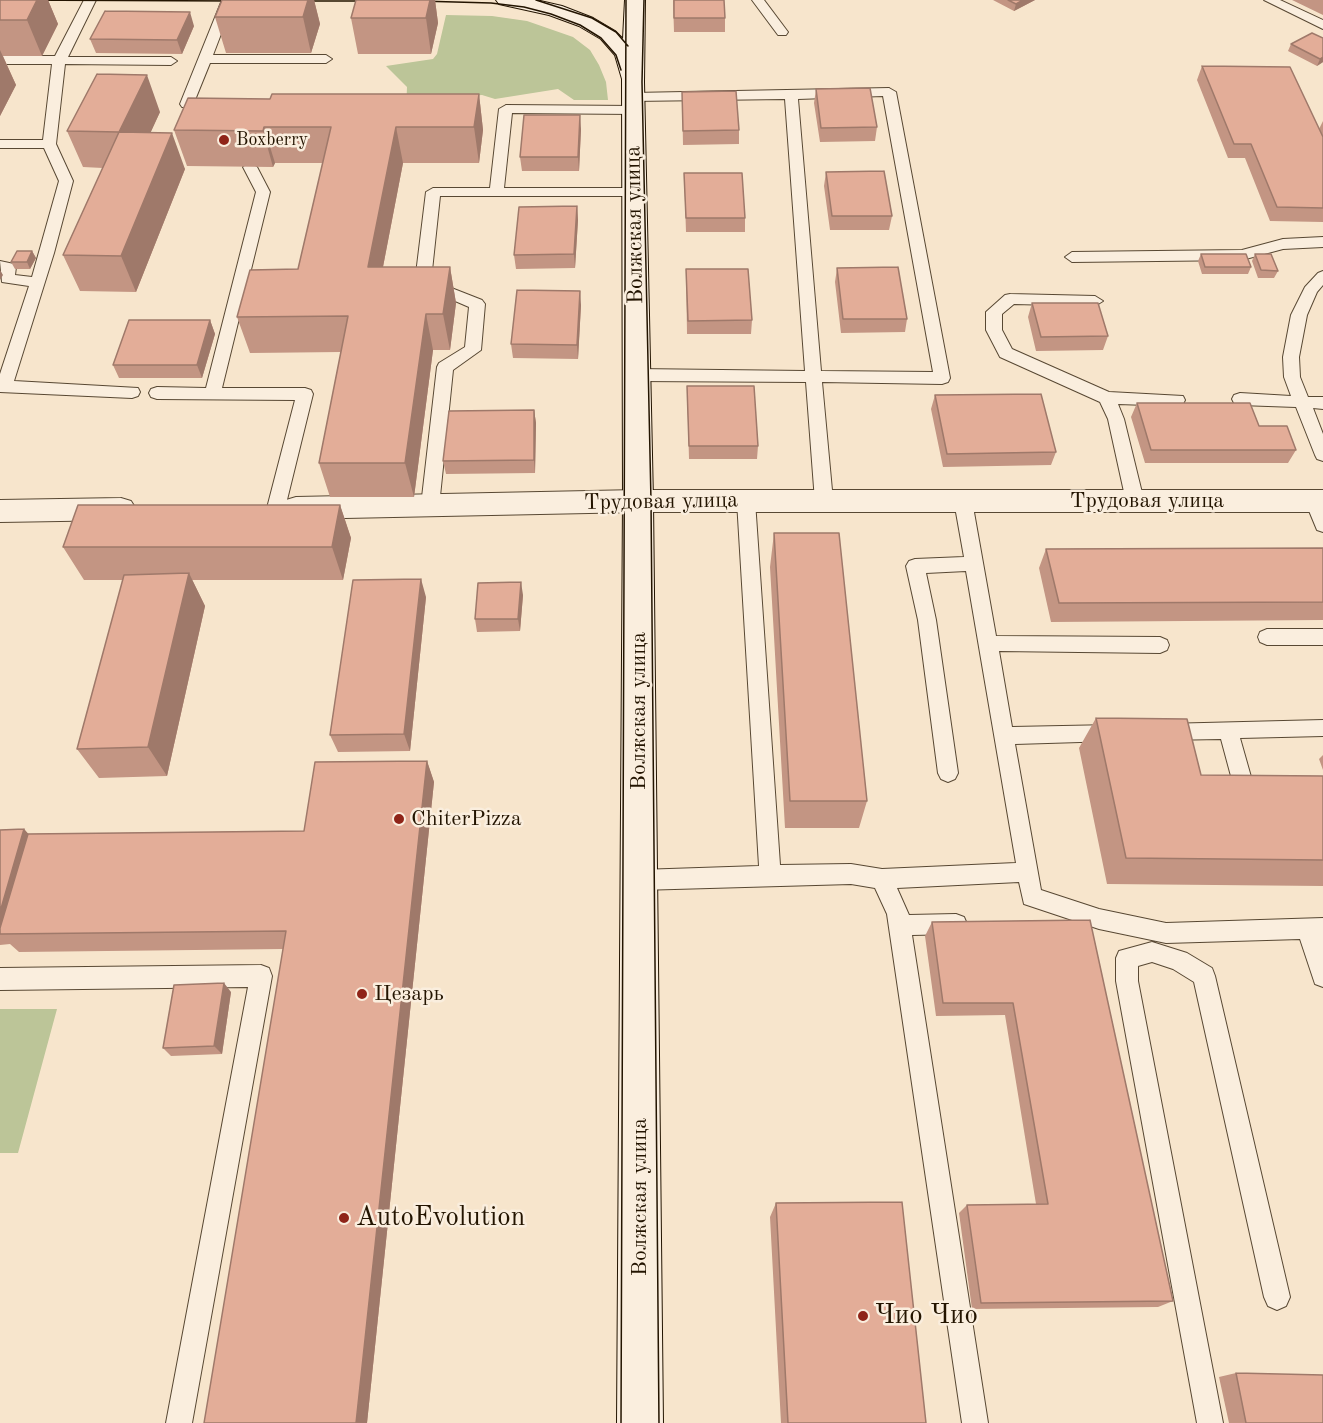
<!DOCTYPE html>
<meta charset="utf-8">
<style>
body{margin:0}
canvas{display:block;background:#f7e5cc}
</style>
<canvas width="1323" height="1423"></canvas>
<script>
const context = document.querySelector('canvas').getContext('2d');
context.lineJoin = 'round';
function fillPath(path, color) {
  context.fillStyle = color;
  context.fill(path, 'evenodd');
}
function shape(rows) {
  const path = new Path2D();
  for (const r of rows) {
    path.moveTo(r[0], r[1]);
    for (let i = 2; i < r.length; i += 2) path.lineTo(r[i], r[i + 1]);
  }
  return path;
}
function trace(path, color, width, dash) {
  context.strokeStyle = color;
  context.lineWidth = width;
  context.lineCap = dash ? 'butt' : 'round';
  context.setLineDash(dash || []);
  context.stroke(path);
}
function drawText(font, color, halo, rows, align = 'center') {
  context.font = font + ' "Old Standard TT",serif';
  context.lineWidth = 5;
  context.setLineDash([]);
  context.textBaseline = 'middle';
  context.strokeStyle = halo;
  context.fillStyle = color;
  for (const [text, x, y, turn = 0] of rows) {
    context.save();
    context.translate(x, y);
    context.rotate((+turn || 0) * Math.PI / 180);
    context.textAlign = isNaN(turn) ? turn : align;
    if (halo) context.strokeText(text, 0, 0);
    context.fillText(text, 0, 0);
    context.restore();
  }
}
const green = shape([
 [446,15,492,16,527,21,573,37,590,50,599,65,606,82,608,100,574,100,558,89,495,99,482,95,453,97,406,111,407,87,386,66,433,59,437,54],
 [0,1009,57,1009,18,1153,0,1153]
]);
const lane = shape([
 [84,0,96,0,68,57,171,57,177,61,171,65,65,64,56,144,73,181,54,253,14,381,138,388,140,392,138,396,132,398,0,392,0,374,29,286,2,282,0,261,14,264,16,267,15,275,32,277,59,181,44,148,0,148,0,140,43,140,52,64,0,64,0,56,55,56,84,0],
 [222,0,234,0,213,55,326,55,332,59,326,63,210,63,195,100,207,100,214,104,207,108,182,107,180,104,222,0],
 [752,0,764,0,788,32,786,35,778,35,752,0],
 [1264,0,1280,0,1323,20,1323,29,1264,0],
 [889,88,896,92,950,378,948,382,942,384,822,382,833,501,830,506,824,507,818,506,815,501,806,382,637,381,631,379,629,375,631,371,637,369,805,371,785,99,633,101,626,97,633,93,889,88],
 [883,96,933,372,821,371,798,99,883,96],
 [506,105,634,106,641,110,634,114,512,113,504,188,634,188,641,192,634,196,440,196,431,280,482,300,485,304,481,350,453,370,439,506,436,511,430,512,424,511,421,506,437,367,439,363,465,347,469,307,418,285,415,282,426,192,433,188,490,188,499,109,506,105],
 [250,163,257,167,270,192,222,388,305,388,311,390,313,394,285,508,282,513,276,515,270,513,267,508,295,400,157,399,151,397,149,393,151,389,157,387,206,388,256,192,243,167,250,163],
 [1323,237,1323,247,1283,249,1242,260,1072,262,1065,257,1072,252,1242,250,1283,239,1323,237],
 [1323,271,1323,285,1317,292,1307,315,1299,357,1300,377,1308,397,1323,397,1323,409,1313,408,1323,434,1323,461,1317,459,1315,455,1296,407,1240,405,1234,403,1232,399,1234,395,1240,393,1291,396,1284,377,1283,357,1291,315,1305,287,1318,273,1323,271],
 [1010,294,1095,296,1103,301,1095,306,1014,304,1002,314,1002,330,1012,349,1109,392,1183,396,1185,400,1183,404,1177,406,1118,404,1124,419,1144,501,1141,506,1135,507,1129,506,1126,501,1108,419,1100,402,1000,357,986,330,986,312,1005,295,1010,294],
 [746,495,752,496,755,501,780,865,851,864,882,869,1016,863,966,571,926,573,936,620,958,773,955,779,948,782,941,779,938,773,918,620,906,566,909,561,915,559,964,557,954,501,957,496,963,495,969,496,972,501,996,636,1160,637,1167,640,1169,645,1167,650,1160,653,999,651,1012,727,1113,725,1120,727,1123,733,1120,739,1113,741,1015,744,1041,890,1099,909,1166,923,1323,918,1323,987,1315,984,1300,939,1166,943,1099,929,1024,904,1019,882,897,888,909,915,956,914,964,917,967,924,964,931,956,934,912,935,988,1423,962,1423,887,914,875,888,851,884,639,890,631,887,628,880,631,873,639,870,759,866,737,501,740,496,746,495],
 [1314,495,1320,496,1323,502,1323,532,1317,530,1305,501,1308,496,1314,495],
 [1267,629,1323,629,1323,645,1267,645,1260,642,1258,637,1260,632,1267,629],
 [1323,720,1323,736,1240,738,1255,791,1252,797,1245,800,1238,797,1235,791,1221,739,1164,740,1157,738,1154,732,1157,726,1164,724,1323,720],
 [1152,942,1187,953,1212,968,1215,976,1290,1297,1286,1306,1277,1310,1268,1306,1264,1297,1194,982,1173,969,1152,962,1138,966,1138,981,1223,1423,1197,1423,1116,981,1116,958,1119,951,1152,942],
 [261,965,269,968,272,976,192,1423,166,1423,248,987,0,990,0,968,261,965]
]);
const street = shape([
 [638,490,1323,490,1323,512,638,512,296,519,286,516,281,508,286,500,296,497,638,490],
 [121,498,131,501,136,509,131,517,121,520,0,522,0,500,121,498]
]);
const secondary = shape([
 [496,0,536,0,562,6,593,18,615,31,623,39,625,0,645,0,644,82,653,501,663,1423,617,1423,623,501,622,79,615,55,601,39,579,26,549,15,499,4,496,0]
]);
const tram = shape([
 [0,0,239,1],
 [536,0,592,18,616,32,628,46],
 [644,0,642,82,651,501,659,1423],
 [299,1,374,1],
 [419,1,491,3,524,7,551,14,580,25,601,38,616,55,621,70],
 [621,1423,626,0]
]);
const wall = shape([
 [0,0,48,0,58,24,42,56,3,56,16,85,0,116],
 [222,0,314,0,320,24,311,53,226,53,215,17],
 [356,0,435,0,438,23,431,54,358,54,351,18],
 [673,0,725,18,725,32,674,32],
 [993,0,1035,0,1014,11],
 [1292,0,1323,0,1323,15],
 [194,26,182,54,96,53,90,39],
 [1323,38,1323,62,1317,66,1288,51,1291,44],
 [1202,66,1319,129,1323,121,1323,222,1270,221,1245,158,1228,158,1197,80],
 [816,89,877,127,875,141,820,142,814,103],
 [682,92,739,130,739,144,683,145],
 [479,94,483,130,479,163,403,163,383,267,450,267,456,303,450,350,433,350,414,497,330,497,319,463,341,352,250,353,237,317,298,269,323,163,275,163,273,167,187,166,174,130,270,99],
 [160,112,150,133,185,169,136,292,80,291,63,255,103,168,83,167,67,131],
 [581,129,579,171,522,171,520,157],
 [826,172,892,216,889,230,830,230,824,186],
 [684,173,745,218,745,232,686,232],
 [577,206,578,220,575,268,516,269,514,255],
 [32,251,36,258,30,269,15,269,11,262],
 [1201,254,1251,267,1248,274,1202,274,1198,261],
 [1255,254,1278,271,1274,278,1258,278,1252,261],
 [837,268,907,319,905,332,841,333,835,282],
 [686,269,752,320,751,334,687,334],
 [1032,303,1108,336,1103,350,1036,351,1028,317],
 [581,305,578,359,513,358,511,344],
 [210,320,215,334,202,378,119,378,113,365],
 [687,386,758,446,757,459,689,459],
 [935,395,1056,452,1051,465,943,467,931,409],
 [1137,403,1296,450,1288,463,1145,463,1131,417],
 [534,410,536,423,535,473,446,474,443,461],
 [340,505,351,538,343,580,192,580,205,606,167,776,99,778,77,749,123,580,84,580,63,547],
 [774,533,867,801,859,828,785,828,770,567],
 [1323,548,1323,620,1051,622,1039,568,1046,549],
 [523,595,520,631,477,632,475,619],
 [426,597,410,751,338,752,330,735],
 [1096,718,1201,775,1323,776,1323,886,1107,884,1079,748],
 [1323,755,1323,770,1319,759],
 [427,761,434,782,367,1423,204,1423,283,949,19,952,10,944,0,945,0,830,24,829,28,834,304,831],
 [1090,920,1173,1301,1158,1307,972,1309,959,1213,967,1205,1036,1204,1005,1015,936,1016,925,936,932,922],
 [231,992,222,1054,171,1056,163,1048],
 [776,1203,926,1423,781,1423,770,1217],
 [1236,1373,1323,1423,1229,1423,1219,1377]
]);
const shadedWall = shape([
 [37,0,48,0,58,24,42,56,27,20],
 [308,0,314,0,320,24,311,53,303,17],
 [430,0,435,0,438,23,431,54,426,18],
 [1023,0,1035,0,1014,11,1016,4],
 [190,12,194,26,182,54,177,40],
 [0,50,16,85,0,116],
 [1323,57,1323,62,1317,66,1320,59],
 [147,75,160,112,134,169,119,132],
 [479,94,483,130,479,163,474,127],
 [580,115,581,129,579,171,578,157],
 [264,127,275,163,273,167,263,131],
 [396,127,403,163,376,303,368,267],
 [172,133,185,169,136,292,121,256],
 [577,206,578,220,575,268,574,254],
 [32,251,36,258,30,269,27,262],
 [450,267,456,303,450,350,443,314],
 [0,270,3,275,0,280],
 [580,291,581,305,578,359,577,345],
 [426,314,433,350,414,497,405,463],
 [210,320,215,334,202,378,197,365],
 [534,410,536,423,535,473,534,460],
 [340,505,351,538,343,580,332,547],
 [189,573,205,606,167,776,148,747],
 [421,579,426,597,410,751,404,734],
 [521,582,523,595,520,631,518,619],
 [427,761,434,782,367,1423,356,1423],
 [24,829,42,849,0,930,0,912],
 [224,983,231,992,222,1054,214,1046]
]);
const building = shape([
 [0,0,37,0,27,20,0,20,0,0],
 [222,0,308,0,303,17,215,17,222,0],
 [356,0,430,0,426,18,351,18,356,0],
 [674,0,724,0,725,18,674,18,674,0],
 [1008,0,1023,0,1016,4,1008,0],
 [105,11,190,12,177,40,90,39,105,11],
 [1312,33,1323,38,1323,57,1320,59,1291,44,1312,33],
 [1202,66,1290,67,1323,137,1323,208,1277,207,1251,144,1234,144,1202,66],
 [97,74,147,75,119,132,172,133,121,256,63,255,119,132,67,131,97,74],
 [870,88,877,127,821,128,816,89,870,88],
 [736,91,739,130,683,131,682,92,736,91],
 [272,94,479,94,474,127,396,127,368,267,450,267,443,314,426,314,405,463,319,463,348,316,237,317,250,270,298,269,331,127,264,127,263,131,174,130,188,98,270,99,272,94],
 [524,115,580,115,578,157,520,157,524,115],
 [884,171,892,216,832,216,826,172,884,171],
 [684,173,742,173,745,218,686,218,684,173],
 [577,206,574,254,514,255,519,207,577,206],
 [17,251,32,251,27,262,11,262,17,251],
 [1201,254,1246,254,1251,267,1205,267,1201,254],
 [1255,254,1271,254,1278,271,1261,270,1255,254],
 [898,267,907,319,843,319,837,268,898,267],
 [686,269,748,269,752,320,688,321,686,269],
 [517,290,580,291,577,345,511,344,517,290],
 [1032,303,1098,303,1108,336,1041,337,1032,303],
 [129,320,210,320,197,365,113,365,129,320],
 [687,386,754,386,758,446,689,446,687,386],
 [1041,394,1056,452,947,454,935,395,1041,394],
 [1137,403,1250,403,1259,426,1287,426,1296,450,1151,450,1137,403],
 [534,410,534,460,443,461,449,411,534,410],
 [78,505,340,505,332,547,63,547,78,505],
 [774,533,839,533,867,801,790,801,774,533],
 [1323,548,1323,602,1059,603,1046,549,1323,548],
 [189,573,148,747,77,749,124,575,189,573],
 [421,579,404,734,330,735,353,580,421,579],
 [521,582,518,619,475,619,478,583,521,582],
 [1096,718,1187,719,1201,775,1323,776,1323,860,1126,858,1096,718],
 [427,761,356,1423,204,1423,286,931,0,934,0,928,28,834,304,831,315,762,427,761],
 [24,829,0,912,0,830,24,829],
 [1090,920,1173,1301,981,1303,967,1205,1048,1204,1013,1003,943,1003,932,922,1090,920],
 [224,983,214,1046,163,1048,174,985,224,983],
 [902,1202,926,1423,788,1423,776,1203,902,1202],
 [1236,1373,1323,1375,1323,1423,1246,1423,1236,1373]
]);
const markers = [
 [224,140,6,"#8f2418"],
 [399,819,6,"#8f2418"],
 [362,994,6,"#8f2418"],
 [344,1218,6,"#8f2418"],
 [863,1316,6,"#8f2418"]
];
const farPoinames = [
 ["Boxberry",236,140]
];
const streetNames = [
 ["Волжская улица",635,225,-91],
 ["Трудовая улица",1147,501],
 ["Трудовая улица",661,502,-1],
 ["Волжская улица",639,711,-90],
 ["Волжская улица",640,1197,-90]
];
const poiNames = [
 ["ChiterPizza",411,819],
 ["Цезарь",374,994]
];
const nearPoinames = [
 ["AutoEvolution",356,1218],
 ["Чио Чио",875,1316]
];
fillPath(green, '#bcc598');
trace(lane, '#584833', 2);
trace(street, '#584833', 2);
trace(secondary, '#231400', 2);
fillPath(lane, '#faeede');
fillPath(street, '#faeede');
fillPath(secondary, '#faeede');
trace(tram, '#231400', 1.5);
fillPath(wall, '#c39583');
fillPath(shadedWall, '#9f796a');
fillPath(building, '#e3ad98');
trace(building, '#9f796a', 1.5);
for (const [x, y, r, color] of markers) {
  const dot = new Path2D();
  dot.arc(x, y, r, 0, 2 * Math.PI);
  context.fillStyle = color;
  context.fill(dot);
  trace(dot, '#faeede', 2);
}
drawText('18px', '#231400', '#faeede', farPoinames, 'left');
drawText('22px', '#231400', '#faeede', streetNames);
drawText('22px', '#231400', '#faeede', poiNames, 'left');
drawText('27px', '#231400', '#faeede', nearPoinames, 'left');
</script>
